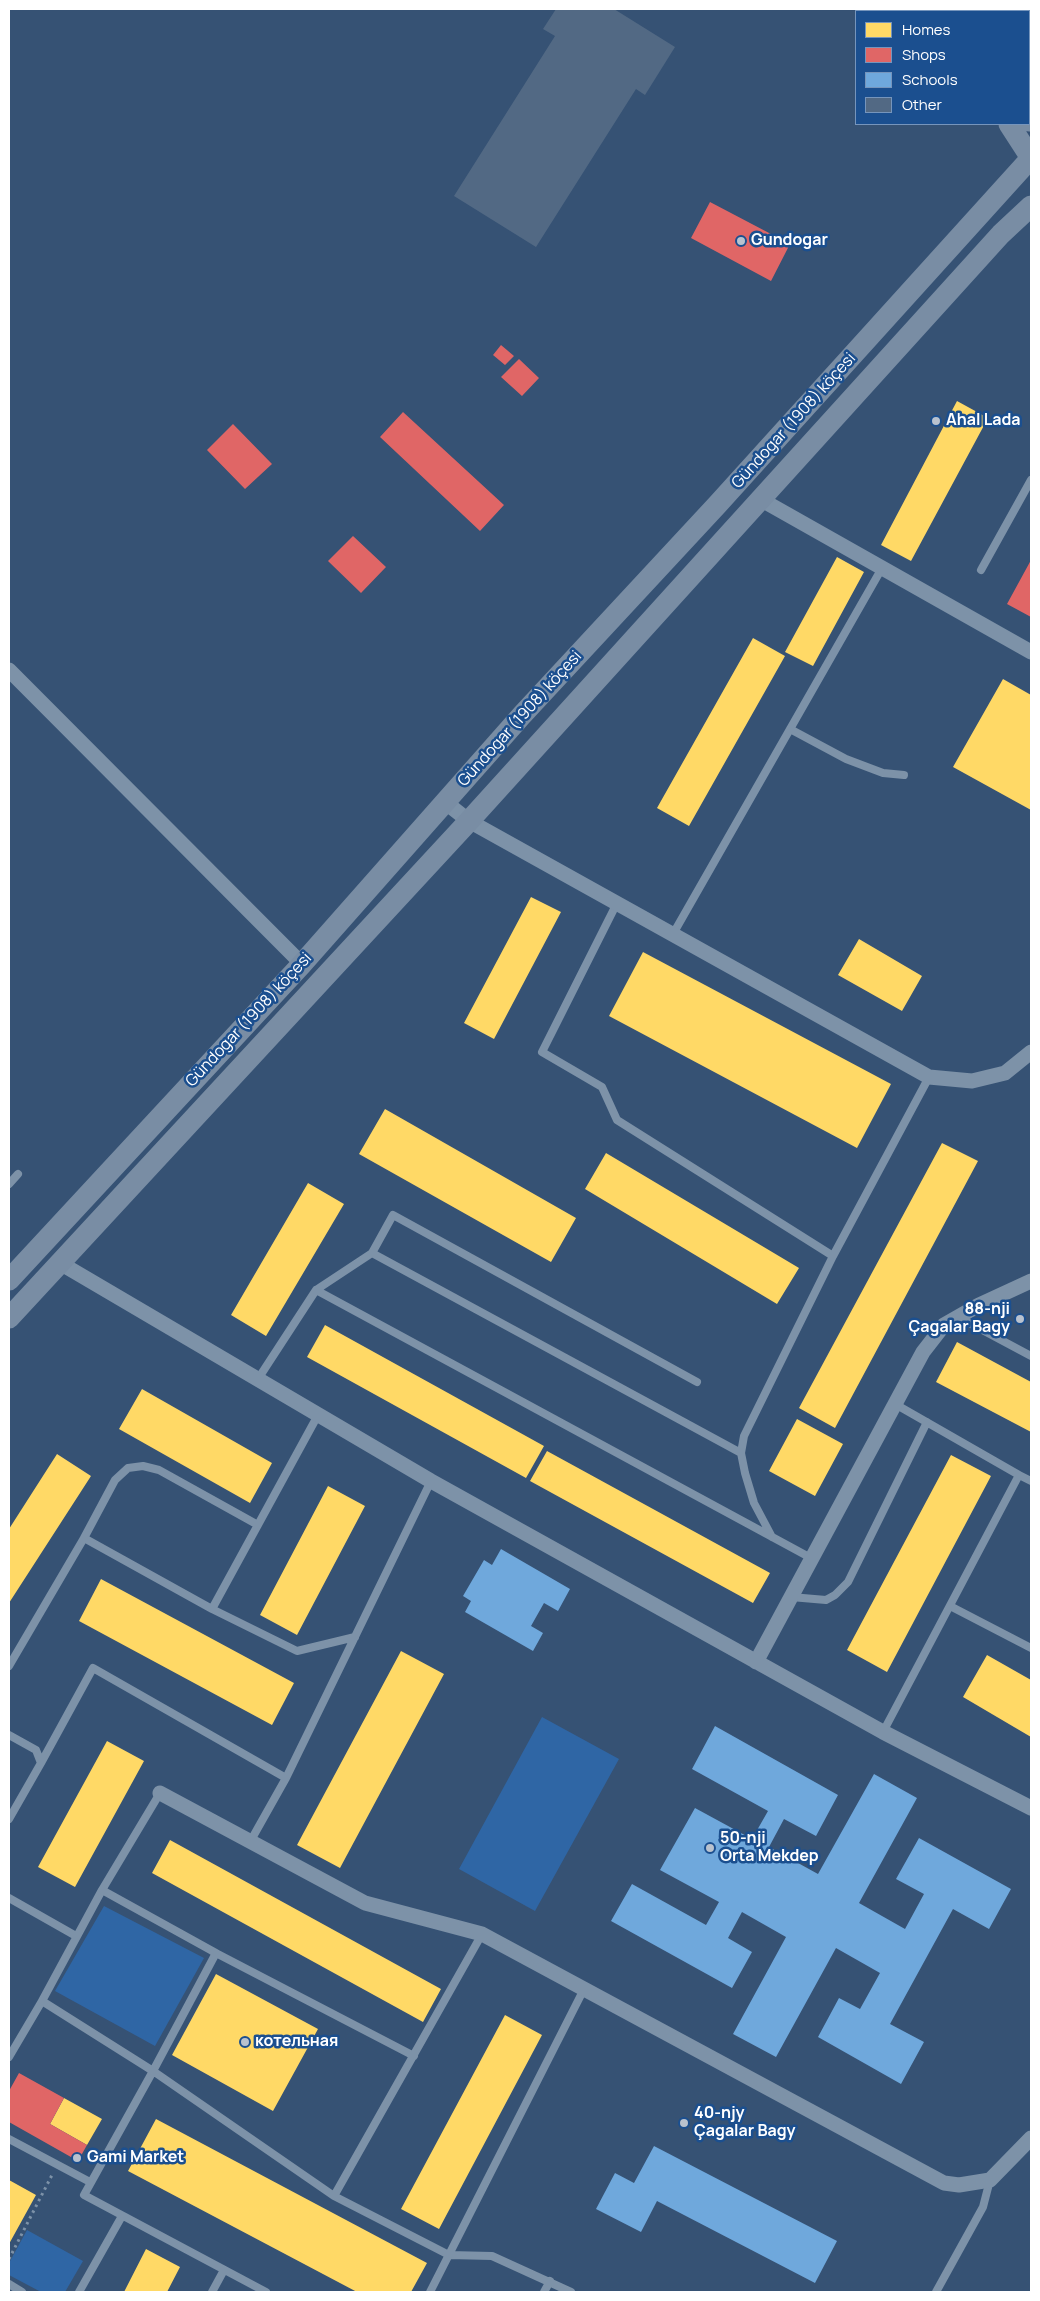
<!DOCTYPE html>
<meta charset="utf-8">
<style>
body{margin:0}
#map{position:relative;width:1040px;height:2301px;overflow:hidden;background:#365274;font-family:Manrope,sans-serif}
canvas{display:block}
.frame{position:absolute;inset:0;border:10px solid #fff;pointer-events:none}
.legend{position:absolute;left:855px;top:10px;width:175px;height:115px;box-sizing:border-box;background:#1b4f8f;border:1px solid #7695bc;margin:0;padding:6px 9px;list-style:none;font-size:15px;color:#fff}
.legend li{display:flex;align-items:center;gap:10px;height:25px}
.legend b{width:25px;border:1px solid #7695bc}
</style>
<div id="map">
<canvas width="1040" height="2301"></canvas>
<div class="frame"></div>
<ul class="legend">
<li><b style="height:14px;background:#ffd966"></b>Homes</li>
<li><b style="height:14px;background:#e06666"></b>Shops</li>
<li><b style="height:14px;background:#6fa8dc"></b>Schools</li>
<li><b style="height:14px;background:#526984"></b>Other</li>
</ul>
</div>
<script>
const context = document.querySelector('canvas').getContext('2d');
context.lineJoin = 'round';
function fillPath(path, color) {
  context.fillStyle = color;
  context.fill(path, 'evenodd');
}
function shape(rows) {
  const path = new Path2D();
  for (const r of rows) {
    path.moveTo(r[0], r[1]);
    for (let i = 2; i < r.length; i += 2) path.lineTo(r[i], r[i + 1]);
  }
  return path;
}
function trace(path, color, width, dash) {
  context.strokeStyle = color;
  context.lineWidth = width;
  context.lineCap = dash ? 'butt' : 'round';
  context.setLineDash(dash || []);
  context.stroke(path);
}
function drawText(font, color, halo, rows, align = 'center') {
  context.font = font + ' Manrope,sans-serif';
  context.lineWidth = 5;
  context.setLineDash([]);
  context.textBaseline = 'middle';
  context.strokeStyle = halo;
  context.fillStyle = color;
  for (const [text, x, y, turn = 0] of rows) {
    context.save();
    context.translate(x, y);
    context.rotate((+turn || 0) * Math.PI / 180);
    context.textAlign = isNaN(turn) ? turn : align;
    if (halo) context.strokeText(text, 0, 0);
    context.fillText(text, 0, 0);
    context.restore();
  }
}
const green = shape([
 [929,9,993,9,998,11,933,11],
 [542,1717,619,1759,535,1911,459,1869],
 [104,1906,204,1958,155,2046,55,1991],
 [27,2230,83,2261,65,2292,41,2292,9,2275,9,2263]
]);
const homes = shape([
 [957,401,988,418,911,561,881,545],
 [837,557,864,572,813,666,785,652],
 [753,638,785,656,689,826,657,808],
 [1003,679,1031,695,1031,810,953,767],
 [531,897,561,912,494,1039,464,1023],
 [859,939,922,976,902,1011,838,975],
 [643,952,891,1084,857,1148,609,1016],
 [385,1109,576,1218,551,1262,359,1154],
 [942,1143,978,1161,835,1428,799,1408],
 [606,1153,799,1268,777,1304,585,1189],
 [308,1183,344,1204,266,1336,231,1315],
 [325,1325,544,1446,526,1478,307,1357],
 [957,1342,1031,1382,1031,1432,936,1382],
 [142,1389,272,1463,250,1503,119,1429],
 [797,1419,843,1444,815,1496,769,1471],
 [547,1451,770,1573,753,1603,530,1481],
 [57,1454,91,1476,9,1603,9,1529],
 [951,1455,991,1476,887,1672,847,1650],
 [328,1486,365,1506,297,1635,260,1615],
 [101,1579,294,1683,272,1725,79,1621],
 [401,1651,444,1674,340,1868,297,1845],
 [987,1655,1031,1680,1031,1737,963,1697],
 [107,1741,144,1761,75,1887,38,1867],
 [170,1840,441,1989,423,2022,152,1873],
 [216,1974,318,2029,273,2111,172,2055],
 [505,2015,542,2035,439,2229,401,2209],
 [64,2098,102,2119,87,2145,50,2124],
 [156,2119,427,2263,411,2292,357,2292,128,2171],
 [9,2180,36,2195,9,2244],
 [146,2249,180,2267,167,2292,124,2292]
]);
const shops = shape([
 [710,202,790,244,771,281,691,238],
 [501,345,514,356,505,365,493,355],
 [519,359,539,378,522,396,501,377],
 [403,412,504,505,480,531,380,437],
 [233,424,272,464,245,489,207,450],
 [353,536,386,567,361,593,328,561],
 [1031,560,1031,617,1007,604],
 [19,2073,64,2098,50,2124,87,2145,78,2161,9,2122,9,2091]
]);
const schools = shape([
 [501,1549,570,1589,558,1611,544,1603,531,1626,543,1633,533,1651,465,1612,471,1601,463,1596,484,1560,492,1565],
 [715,1726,838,1795,816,1836,784,1819,769,1847,818,1874,874,1774,917,1798,859,1903,905,1929,924,1894,896,1879,919,1838,1011,1889,989,1929,953,1909,890,2024,924,2042,901,2084,818,2037,839,1998,860,2009,880,1973,836,1948,776,2057,733,2034,786,1937,742,1912,728,1938,752,1952,732,1988,611,1921,632,1884,706,1925,719,1902,660,1870,695,1808,752,1839,768,1811,692,1769],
 [654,2146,837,2241,815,2283,657,2201,641,2232,596,2209,615,2173,634,2183]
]);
const building = shape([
 [556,9,614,9,675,47,645,95,636,89,536,247,454,196,555,36,543,29]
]);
const path = shape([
 [9,2259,52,2175]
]);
const service = shape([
 [884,9,889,11],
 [896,11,898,9],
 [981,570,1031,480],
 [790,729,846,759,883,773,904,775],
 [617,903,542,1052,602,1087,617,1120,833,1256],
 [673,934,882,568],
 [9,1184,18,1174],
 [372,1253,741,1453],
 [316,1290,811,1558],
 [958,1317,1031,1356],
 [258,1379,316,1290,372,1253,393,1215,697,1382],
 [895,1404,1019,1475],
 [772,1537,754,1503,745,1473,741,1453,744,1436,833,1256,929,1077],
 [84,1538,115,1480,128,1468,143,1466,159,1470,258,1525],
 [791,1597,826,1600,835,1595,848,1582,927,1422],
 [950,1606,1031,1648],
 [212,1609,297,1651,355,1637],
 [9,1666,84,1538,212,1609,318,1415],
 [883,1732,1019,1475,1031,1481],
 [9,1735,36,1750,41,1763,9,1819],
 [41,1763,93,1668,286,1778,250,1842],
 [286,1778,431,1481],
 [102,1890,160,1793],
 [9,1898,76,1936],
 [212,1951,414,2056],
 [9,2057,42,2001,153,2071,216,1953,102,1890,42,2001],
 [9,2139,90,2182],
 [334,2196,482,1934],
 [9,2284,22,2292],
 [79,2292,122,2216],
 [212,2292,224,2270],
 [266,2292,84,2195,153,2071,334,2196,449,2255,492,2256,571,2292],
 [430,2292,584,1989],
 [544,2292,550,2281],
 [936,2292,983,2207,990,2180]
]);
const minor = shape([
 [760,499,1031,652],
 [9,670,302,964],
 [445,802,469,821,929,1077,972,1081,1005,1073,1031,1052],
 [60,1263,431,1481,883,1732,1031,1808],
 [756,1662,923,1352,944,1325,979,1305,1031,1281],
 [160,1793,365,1903,482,1934,944,2183,959,2185,990,2180,1031,2138]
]);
const secondary = shape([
 [1029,121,1031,121],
 [1009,124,1031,158],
 [9,1280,302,964,522,715,717,505,1031,158],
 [9,1318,469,821,1001,234,1031,206]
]);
const markers = [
 [741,241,5,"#b9c2ce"],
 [936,421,5,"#b9c2ce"],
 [1020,1319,5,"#b9c2ce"],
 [710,1848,5,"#b9c2ce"],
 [245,2042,5,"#b9c2ce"],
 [684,2123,5,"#b9c2ce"],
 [77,2158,5,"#b9c2ce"]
];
const poiNames = [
 ["Gundogar",751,241],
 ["Ahal Lada",946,421],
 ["88-nji",1010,1310,"right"],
 ["Çagalar Bagy",1010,1328,"right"],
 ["50-nji",720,1839],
 ["Orta Mekdep",720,1857],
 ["котельная",255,2042],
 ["40-njy",694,2114],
 ["Çagalar Bagy",694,2132],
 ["Gami Market",87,2158]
];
const streetNames = [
 ["Gündogar (1908) köçesi",794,421,-48],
 ["Gündogar (1908) köçesi",520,719,-48],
 ["Gündogar (1908) köçesi",249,1020,-47]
];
fillPath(green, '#2f66a5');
fillPath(homes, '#ffd966');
fillPath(shops, '#e06666');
fillPath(schools, '#6fa8dc');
fillPath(building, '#526984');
trace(path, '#7d92a8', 3, [2.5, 4]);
trace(service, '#7d92a8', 8);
trace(minor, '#7d92a8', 15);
trace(secondary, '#798da4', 21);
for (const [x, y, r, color] of markers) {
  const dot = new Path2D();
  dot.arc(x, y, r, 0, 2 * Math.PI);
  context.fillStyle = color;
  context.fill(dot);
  trace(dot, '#1b4f8f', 2);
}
drawText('bold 16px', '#fff', '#1b4f8f', poiNames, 'left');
drawText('16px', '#fff', '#1b4f8f', streetNames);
</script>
